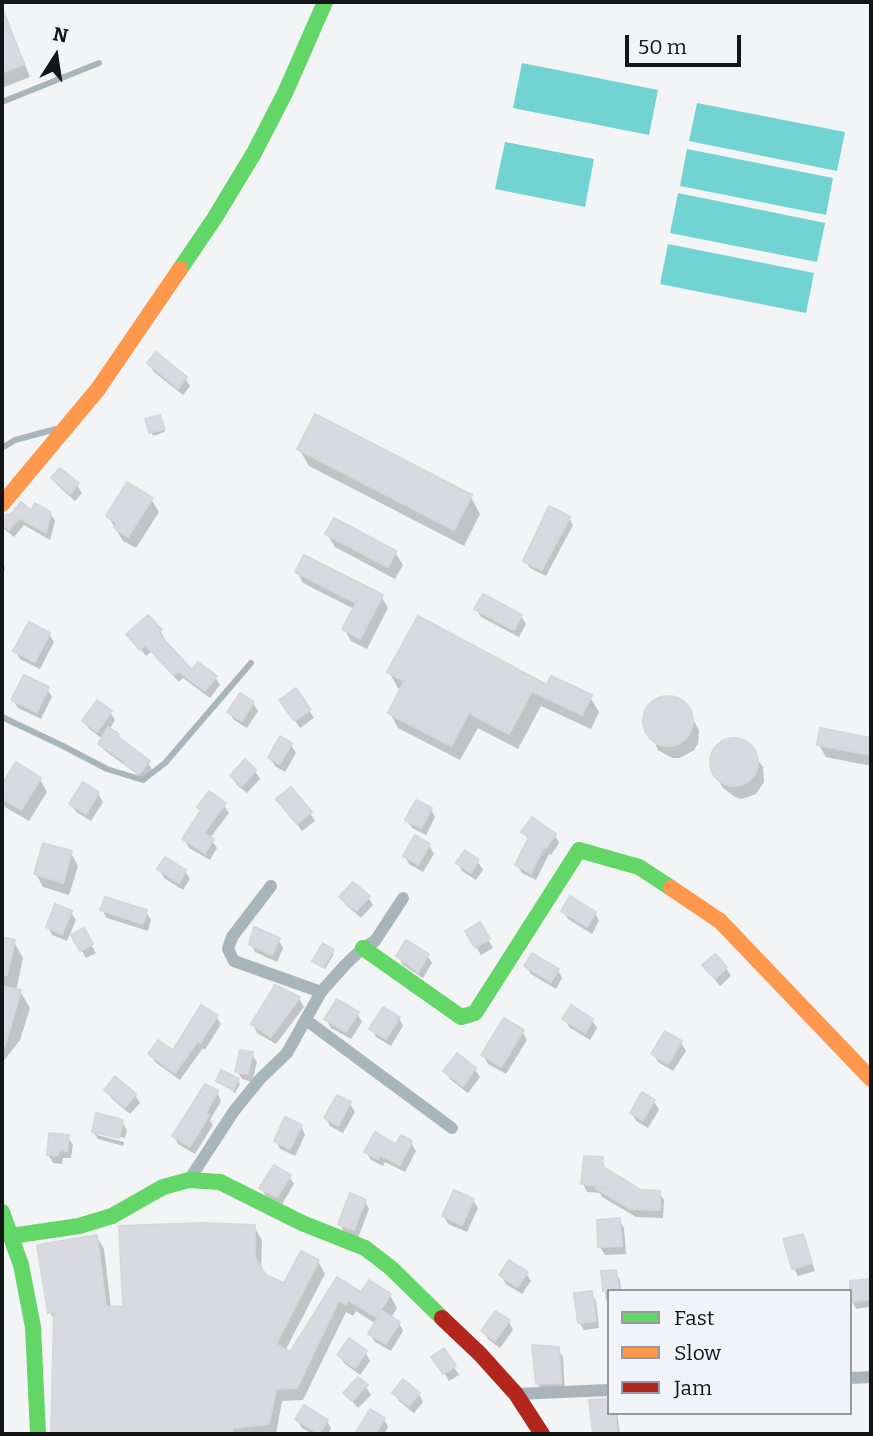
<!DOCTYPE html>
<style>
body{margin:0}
#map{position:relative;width:873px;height:1436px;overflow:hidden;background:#f2f4f6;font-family:Bitter,serif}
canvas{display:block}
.frame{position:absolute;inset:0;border:4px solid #141517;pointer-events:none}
.legend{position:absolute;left:607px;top:1289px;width:245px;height:126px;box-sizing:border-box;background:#f0f3f8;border:2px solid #989a9e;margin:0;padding:9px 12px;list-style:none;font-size:21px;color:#141517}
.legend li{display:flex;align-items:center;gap:14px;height:35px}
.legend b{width:35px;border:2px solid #989a9e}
.north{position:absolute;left:21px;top:21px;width:70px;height:70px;-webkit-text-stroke:5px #f0f3f8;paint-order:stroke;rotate:12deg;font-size:19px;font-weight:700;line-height:28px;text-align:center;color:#141517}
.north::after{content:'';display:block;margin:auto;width:24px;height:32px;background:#141517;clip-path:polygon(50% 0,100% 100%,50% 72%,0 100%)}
.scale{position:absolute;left:625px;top:35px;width:116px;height:32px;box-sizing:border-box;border:4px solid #141517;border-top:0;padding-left:9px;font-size:21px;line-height:24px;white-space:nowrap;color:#141517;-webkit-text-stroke:5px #f0f3f8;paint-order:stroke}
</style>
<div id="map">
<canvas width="873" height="1436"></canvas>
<div class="frame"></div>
<ul class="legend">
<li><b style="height:9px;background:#63d668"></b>Fast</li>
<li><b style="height:9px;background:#ff974d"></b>Slow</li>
<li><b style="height:9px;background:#b3261e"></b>Jam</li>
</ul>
<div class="north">N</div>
<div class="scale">50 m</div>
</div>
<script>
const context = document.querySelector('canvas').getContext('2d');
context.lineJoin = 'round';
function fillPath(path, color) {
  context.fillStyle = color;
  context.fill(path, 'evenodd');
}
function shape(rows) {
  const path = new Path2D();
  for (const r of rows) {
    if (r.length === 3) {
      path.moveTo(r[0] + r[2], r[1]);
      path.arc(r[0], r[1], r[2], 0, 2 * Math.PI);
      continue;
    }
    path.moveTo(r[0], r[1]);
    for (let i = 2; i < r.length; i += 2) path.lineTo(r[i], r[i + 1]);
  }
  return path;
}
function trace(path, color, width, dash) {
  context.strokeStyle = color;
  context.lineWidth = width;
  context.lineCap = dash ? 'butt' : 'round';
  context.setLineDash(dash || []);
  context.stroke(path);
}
const water = shape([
 [522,63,658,90,649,135,513,108],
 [697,103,845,132,837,171,689,141],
 [505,142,594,159,585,207,495,189],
 [687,149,833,178,826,215,680,186],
 [678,193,825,223,817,262,670,233],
 [668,244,814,273,806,313,660,284]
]);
const shadow = shape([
 [2,6,30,77,2,88],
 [149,364,185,378,190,386,183,395,154,372],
 [162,420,165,432,153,436,151,432],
 [299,449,471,497,480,514,464,546,309,466],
 [53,478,77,485,82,493,75,501,58,486],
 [151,499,159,512,136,548,123,541,108,516],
 [31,513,50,513,55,521,50,540,24,525,14,537,2,527,2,518],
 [569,518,573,525,546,576,530,568,525,561],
 [327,534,395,552,403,565,395,579,335,547],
 [2,563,5,568,2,580],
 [297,572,381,596,388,608,367,649,351,641,344,629,354,609,303,583],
 [476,609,521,616,526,624,519,637,481,617],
 [160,631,165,639,163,641,192,673,215,677,220,685,210,698,183,678,179,682,151,652,146,656,129,634],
 [49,634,54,642,40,669,20,659,15,651],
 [389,672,548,687,590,697,599,712,591,729,541,706,518,749,478,728,460,760,398,728,390,713,402,690,398,688],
 [47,689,52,697,41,719,18,708,13,700],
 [663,698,678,699,684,703,699,730,698,744,694,750,680,758,672,758,658,750,645,721,650,706],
 [253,703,258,711,247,728,234,720,229,712],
 [286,708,309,710,314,718,300,728],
 [110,712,115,720,109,730,148,763,152,769,144,779,104,750,100,744,103,739,89,729,84,721],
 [821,731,871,740,871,766,826,757,819,745],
 [730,740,745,742,763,767,764,782,756,794,742,799,735,797,723,788,715,775,712,760,717,747],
 [291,745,296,753,285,772,275,766,270,758],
 [17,765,40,779,47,792,29,821,5,807,2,801,2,789],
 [255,771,260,779,247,793,237,785,232,777],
 [83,785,98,794,103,802,91,821,76,812,71,804],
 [278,800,310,813,315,821,302,831],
 [224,805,229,813,210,838,217,848,210,860,189,848,184,839,201,811,199,807],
 [431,809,435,817,426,835,412,828,407,820],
 [524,832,555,835,559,843,551,855,549,854,536,880,522,873,517,865,528,840],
 [429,845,434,854,423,872,409,864,405,856],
 [465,852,478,862,483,870,476,880,462,871,458,863],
 [71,853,78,866,69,895,43,887,36,874],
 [159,869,185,871,190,879,183,890,164,878],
 [342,897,368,897,373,905,361,918,346,905],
 [102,910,146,912,151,920,148,931,107,918],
 [563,911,595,913,599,921,592,934,568,919],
 [71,912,76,920,67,941,52,935,48,927],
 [479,925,493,948,481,955,467,932],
 [83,931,96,953,86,958,73,936],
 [2,939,14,942,23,958,16,991,20,991,30,1008,20,1040,2,1063],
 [278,939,283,948,277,962,255,952,251,944],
 [332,951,334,954,325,969,317,964,315,961],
 [427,955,432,963,423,978,403,965,398,956],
 [526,966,558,970,562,978,556,989,531,974],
 [704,966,726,968,731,976,720,986],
 [276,987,299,999,304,1007,276,1044,257,1033,253,1024],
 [357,1013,362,1022,351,1039,331,1028,326,1019],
 [216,1016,221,1024,205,1050,203,1048,180,1080,155,1062,151,1054,173,1053],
 [399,1018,403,1026,391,1046,376,1037,372,1029],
 [565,1019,592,1020,597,1028,590,1040,569,1027],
 [522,1031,527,1040,506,1074,488,1064,483,1055],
 [666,1033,681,1043,686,1051,673,1071,658,1062,653,1054],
 [252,1054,257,1062,252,1082,242,1079,237,1071],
 [475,1069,480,1077,468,1093,450,1079,445,1071],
 [218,1081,238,1081,240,1084,235,1093],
 [106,1090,135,1095,140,1103,130,1114,111,1098],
 [217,1092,221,1101,210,1120,213,1125,195,1154,178,1144,174,1136],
 [654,1101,659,1110,648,1128,636,1121,632,1113],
 [350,1104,355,1112,343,1133,330,1126,326,1118],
 [122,1122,127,1130,125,1138,97,1131,97,1135,124,1142,123,1146,98,1139,93,1131],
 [301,1126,305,1135,295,1156,280,1149,276,1141],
 [68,1137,73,1145,71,1158,63,1158,62,1164,53,1163,48,1154],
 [411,1143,416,1151,405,1172,385,1162,383,1166,371,1160,366,1152],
 [602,1159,606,1171,641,1192,659,1192,664,1200,663,1218,636,1217,602,1197,600,1193,587,1192,583,1184],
 [289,1176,294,1184,282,1204,266,1196,261,1188],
 [473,1200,478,1208,467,1232,448,1224,444,1216],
 [365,1201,369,1209,358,1238,344,1232,340,1224],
 [619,1220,624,1228,626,1254,605,1255,600,1247],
 [254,1227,262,1240,261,1271,265,1277,285,1285,318,1261,325,1274,285,1351,291,1354,338,1280,362,1295,390,1295,397,1308,391,1318,399,1323,403,1331,391,1351,375,1342,370,1334,376,1324,356,1311,353,1316,346,1312,303,1400,282,1401,276,1434,52,1434,55,1321,50,1312,97,1237,104,1249,111,1308,125,1307],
 [802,1236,815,1271,798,1276,794,1268],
 [615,1271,620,1280,621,1291,609,1291,609,1304,606,1300,603,1273],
 [526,1273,531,1281,522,1294,506,1284,501,1275],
 [871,1281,871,1307,856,1309,852,1301,849,1283],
 [591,1292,596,1301,599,1328,584,1330,579,1322],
 [509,1322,513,1330,500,1348,488,1339,483,1331],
 [558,1349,563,1357,565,1391,543,1392,538,1384],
 [366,1353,370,1361,360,1375,344,1363,339,1355],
 [434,1357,454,1367,459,1375,449,1381],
 [366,1387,371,1395,358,1408,345,1393],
 [394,1393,419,1394,423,1402,414,1413,399,1401],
 [591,1402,609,1413,617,1413,620,1434,595,1434],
 [384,1419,388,1427,384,1434,358,1433],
 [297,1420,327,1421,331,1429,328,1434,312,1434,302,1428]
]);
const building = shape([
 [2,10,24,64,2,73,2,10],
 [156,352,187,377,178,388,147,363,156,352],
 [315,414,472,495,454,530,297,449,315,414],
 [160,415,165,429,149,433,145,419,160,415],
 [60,468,79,483,70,494,51,478,60,468],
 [127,482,153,498,128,537,114,528,117,523,106,516,127,482],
 [21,502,31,510,35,503,51,512,46,533,19,518,9,530,2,524,2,517,12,513,21,502],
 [549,506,570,517,542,570,523,561,549,506],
 [334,518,396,551,388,567,325,534,334,518],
 [304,555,383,595,360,639,342,629,356,603,295,572,304,555],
 [483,594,522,615,514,630,474,609,483,594],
 [148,615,162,630,158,633,192,670,198,662,217,676,205,691,178,671,174,675,145,645,140,650,126,634,148,615],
 [418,616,547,685,551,676,592,695,582,715,532,691,509,734,469,713,451,746,388,713,404,681,387,672,418,616],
 [29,622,50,633,35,662,13,651,29,622],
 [24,675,49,687,37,712,11,700,24,675],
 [296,688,311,710,294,721,279,700,296,688],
 [240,693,254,702,242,721,227,712,240,693],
 [668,721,25],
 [97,700,112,711,97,732,82,721,97,700],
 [108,727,119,734,117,736,150,761,140,773,134,771,123,763,124,761,98,744,108,727],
 [820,728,871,738,871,755,817,745,820,728],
 [280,736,292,743,280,764,268,758,280,736],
 [734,762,24],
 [245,759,256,770,242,786,230,776,245,759],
 [16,762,41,778,21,810,2,798,2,785,16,762],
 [83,782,99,792,86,814,69,804,83,782],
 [291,787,312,812,297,824,276,799,291,787],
 [209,791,226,803,204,833,214,839,205,853,182,839,201,810,197,807,209,791],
 [416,800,432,808,421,828,405,820,416,800],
 [532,817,556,834,546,848,544,847,531,873,515,865,529,837,521,832,532,817],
 [415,835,430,844,418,865,403,856,415,835],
 [43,843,72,851,63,883,34,874,43,843],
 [465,850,479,860,471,873,456,863,465,850],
 [165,857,186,870,179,883,157,869,165,857],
 [353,882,370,896,356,911,339,897,353,882],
 [570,896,596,912,587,927,561,911,570,896],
 [105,897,147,910,143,924,100,910,105,897],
 [55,904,72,911,62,934,46,927,55,904],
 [480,922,490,939,475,948,465,931,480,922],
 [254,927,280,938,272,955,249,944,254,927],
 [84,928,93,944,80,951,71,935,84,928],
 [2,937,15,940,7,975,2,975,2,937],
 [406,940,429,954,418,972,396,956,406,940],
 [323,943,334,950,323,967,312,961,323,943],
 [532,953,559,969,551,982,524,966,532,953],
 [715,954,727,967,715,979,702,965,715,954],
 [275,985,300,997,271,1037,251,1024,275,985],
 [2,986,21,990,5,1046,2,1045,2,986],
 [337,999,359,1012,346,1032,324,1019,337,999],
 [201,1005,218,1015,200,1043,198,1041,175,1073,148,1054,158,1040,173,1050,201,1005],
 [571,1005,593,1019,585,1033,562,1019,571,1005],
 [383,1007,400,1017,386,1039,369,1029,383,1007],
 [504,1018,524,1030,501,1067,481,1055,504,1018],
 [665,1031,682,1041,668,1064,651,1054,665,1031],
 [240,1050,253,1052,248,1074,235,1072,240,1050],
 [457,1053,476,1068,463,1086,443,1071,457,1053],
 [221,1070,239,1079,233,1090,216,1081,221,1070],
 [115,1076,136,1094,125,1107,104,1090,115,1076],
 [205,1084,218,1091,206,1113,209,1115,190,1147,172,1136,205,1084],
 [642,1092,655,1100,643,1120,630,1113,642,1092],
 [337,1095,351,1102,338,1126,324,1118,337,1095],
 [96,1113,123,1120,119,1138,92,1132,96,1113],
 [285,1117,302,1125,290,1149,274,1141,285,1117],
 [375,1132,396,1144,401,1135,412,1141,400,1165,380,1155,378,1159,364,1152,375,1132],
 [49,1133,69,1135,67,1151,59,1150,58,1156,47,1155,49,1133],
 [584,1156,603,1157,602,1166,641,1190,660,1191,660,1210,630,1209,595,1188,608,1189,609,1187,581,1184,584,1156],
 [274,1165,291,1175,277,1197,259,1188,274,1165],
 [454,1190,474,1199,462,1225,442,1216,454,1190],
 [350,1193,366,1200,354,1230,338,1224,350,1193],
 [620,1218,622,1246,598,1247,597,1220,620,1218],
 [201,1223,255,1225,255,1258,266,1275,284,1283,301,1251,319,1260,276,1344,290,1352,337,1277,361,1292,369,1280,391,1294,376,1317,348,1300,346,1305,339,1300,297,1388,276,1389,269,1424,233,1428,232,1434,51,1434,54,1312,48,1313,37,1245,97,1235,106,1307,123,1306,119,1226,201,1223],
 [803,1234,812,1263,792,1269,783,1239,803,1234],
 [509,1260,528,1272,517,1287,499,1275,509,1260],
 [616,1270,619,1291,603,1291,601,1271,616,1270],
 [871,1279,871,1299,850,1302,850,1281,871,1279],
 [592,1291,596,1321,578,1323,574,1293,592,1291],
 [382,1311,400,1322,386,1344,368,1334,382,1311],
 [495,1311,510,1320,495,1341,481,1331,495,1311],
 [349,1338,367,1351,355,1368,337,1355,349,1338],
 [532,1345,559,1347,561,1383,536,1384,532,1345],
 [444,1348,456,1366,443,1374,431,1357,444,1348],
 [358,1377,368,1385,352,1401,343,1393,358,1377],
 [403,1379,420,1393,409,1406,392,1393,403,1379],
 [609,1399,609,1413,615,1413,617,1432,593,1434,589,1400,609,1399],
 [304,1405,328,1420,319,1434,295,1419,304,1405],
 [370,1409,385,1418,375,1434,355,1434,370,1409]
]);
const lane = shape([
 [2,102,99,63],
 [2,448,15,440,56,429],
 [2,717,63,746,107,769,143,780,165,763,251,663]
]);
const street = shape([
 [271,886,232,937,228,949,234,961,321,992],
 [306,1020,452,1128],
 [189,1180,234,1111,260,1079,287,1053,321,992,345,965,363,948,375,941,403,898],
 [850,1378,871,1377],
 [516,1394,609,1390]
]);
const fast = shape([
 [180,269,214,219,254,153,285,93,325,2],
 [363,948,461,1017,475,1013,579,850,639,867,671,888],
 [2,1212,21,1265,33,1327,38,1434],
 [11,1236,79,1226,112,1216,163,1187,189,1180,220,1182,302,1223,365,1248,391,1268,442,1318]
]);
const slow = shape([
 [2,504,98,389,180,269],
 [671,888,720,921,871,1079]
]);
const jam = shape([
 [442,1318,480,1354,516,1394,542,1434]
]);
fillPath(water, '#72d4d2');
fillPath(shadow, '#0003');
fillPath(building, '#d9dae1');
trace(building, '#d6d7d9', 2);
trace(lane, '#a8b6bb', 6);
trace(street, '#a8b6bb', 12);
trace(fast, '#63d668', 16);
trace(slow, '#ff974d', 16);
trace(jam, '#b3261e', 16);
</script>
